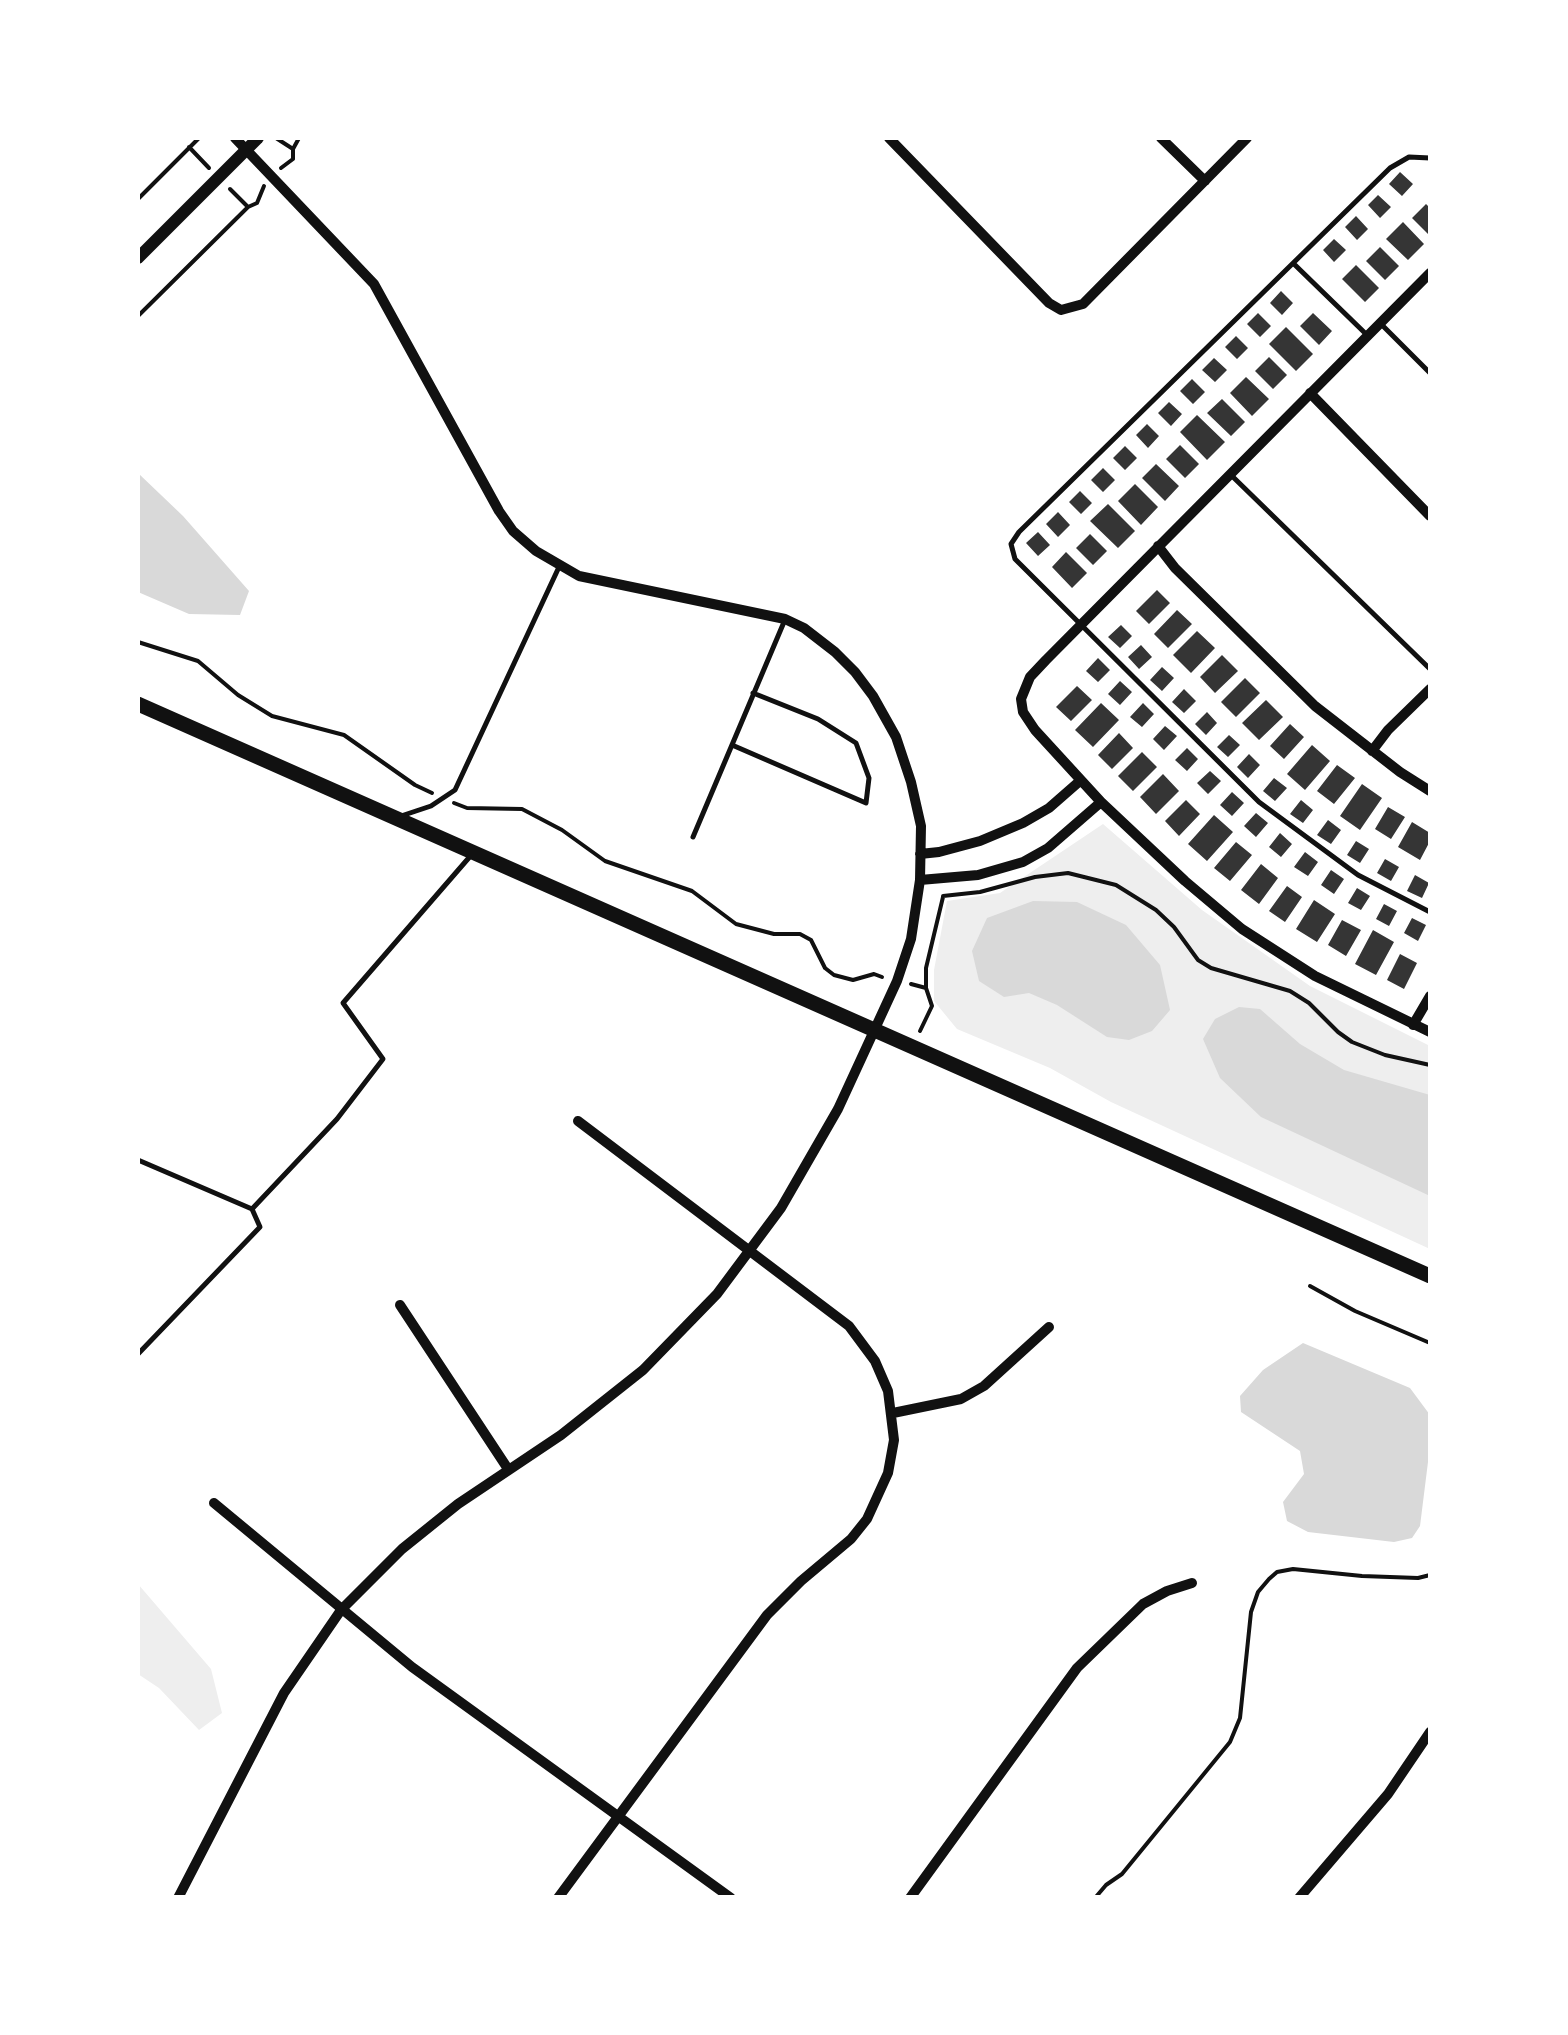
<!DOCTYPE html>
<style>
body{margin:0}
#map{position:relative;width:1568px;height:2035px;overflow:hidden;background:#fff;font-family:Rubik,sans-serif}
canvas{display:block}
.frame{position:absolute;inset:0;border:140px solid #fff;pointer-events:none}
</style>
<div id="map">
<canvas width="1568" height="2035"></canvas>
<div class="frame"></div>
</div>
<script>
const context = document.querySelector('canvas').getContext('2d');
context.lineJoin = 'round';
function fillPath(path, color) {
  context.fillStyle = color;
  context.fill(path, 'evenodd');
}
function shape(rows) {
  const path = new Path2D();
  for (const r of rows) {
    path.moveTo(r[0], r[1]);
    for (let i = 2; i < r.length; i += 2) path.lineTo(r[i], r[i + 1]);
  }
  return path;
}
function trace(path, color, width, dash) {
  context.strokeStyle = color;
  context.lineWidth = width;
  context.lineCap = dash ? 'butt' : 'round';
  context.setLineDash(dash || []);
  context.stroke(path);
}
const green = shape([
 [1103,824,1202,910,1310,986,1430,1046,1430,1249,1111,1102,1050,1068,957,1029,934,1001,934,970,947,901,1000,893],
 [138,1584,211,1669,222,1713,199,1730,159,1688,138,1674]
]);
const water = shape([
 [138,473,183,516,249,591,240,615,189,614,138,592],
 [1033,901,1077,902,1126,925,1160,965,1170,1010,1152,1031,1129,1040,1107,1037,1057,1005,1029,993,1004,997,979,981,972,951,987,918],
 [1239,1007,1260,1009,1300,1044,1344,1070,1430,1095,1430,1196,1261,1117,1220,1078,1203,1039,1215,1019],
 [1303,1343,1410,1388,1430,1415,1430,1446,1420,1526,1412,1538,1394,1542,1308,1532,1287,1521,1283,1502,1304,1474,1300,1451,1241,1412,1240,1396,1263,1370]
]);
const building = shape([
 [1400,172,1413,184,1402,196,1389,184],
 [1378,195,1391,207,1380,218,1368,205],
 [1426,204,1430,208,1430,236,1412,218],
 [1356,216,1368,229,1357,240,1345,227],
 [1403,222,1424,244,1408,260,1386,239],
 [1334,239,1346,250,1334,262,1323,250],
 [1380,247,1399,266,1385,280,1366,261],
 [1356,265,1379,288,1365,302,1342,279],
 [1281,291,1293,303,1282,315,1270,303],
 [1258,313,1271,326,1260,337,1247,324],
 [1313,313,1332,331,1319,345,1300,326],
 [1286,327,1313,354,1296,371,1269,344],
 [1236,336,1248,348,1237,359,1225,347],
 [1269,357,1287,375,1273,389,1255,371],
 [1214,358,1227,370,1215,382,1202,370],
 [1246,377,1269,399,1252,416,1230,393],
 [1192,379,1205,392,1193,404,1180,391],
 [1222,399,1245,422,1231,436,1207,413],
 [1169,402,1182,414,1171,426,1158,413],
 [1197,415,1225,442,1207,460,1180,432],
 [1147,424,1159,436,1148,448,1136,435],
 [1180,445,1199,464,1185,478,1166,459],
 [1125,446,1137,458,1125,470,1113,458],
 [1156,464,1179,486,1165,501,1142,478],
 [1103,468,1115,480,1103,492,1091,480],
 [1135,484,1158,507,1141,525,1118,501],
 [1080,491,1092,503,1081,514,1069,502],
 [1108,504,1135,531,1118,548,1090,521],
 [1058,512,1070,525,1058,537,1046,524],
 [1038,532,1050,545,1038,556,1026,543],
 [1090,534,1107,551,1093,565,1076,548],
 [1066,552,1087,573,1072,588,1052,567],
 [1157,590,1170,603,1149,624,1136,611],
 [1177,610,1192,624,1168,648,1154,634],
 [1121,625,1132,636,1120,648,1108,637],
 [1197,631,1215,648,1191,673,1173,655],
 [1141,645,1152,657,1139,669,1128,657],
 [1222,655,1238,671,1215,693,1200,677],
 [1098,658,1110,670,1098,682,1086,671],
 [1162,667,1174,678,1162,691,1150,680],
 [1245,678,1260,693,1236,717,1221,702],
 [1120,681,1132,692,1120,705,1108,694],
 [1077,686,1092,700,1071,721,1056,707],
 [1184,689,1196,701,1184,713,1172,702],
 [1266,700,1283,717,1259,740,1242,723],
 [1101,703,1119,720,1093,747,1075,730],
 [1143,703,1154,714,1142,727,1130,717],
 [1207,712,1217,723,1206,735,1195,724],
 [1290,724,1304,737,1284,759,1270,746],
 [1165,726,1177,736,1164,750,1153,739],
 [1119,733,1133,748,1112,769,1098,755],
 [1229,735,1240,745,1228,757,1217,747],
 [1312,745,1330,761,1305,790,1287,774],
 [1187,748,1198,759,1187,771,1175,760],
 [1142,752,1157,767,1133,791,1118,776],
 [1249,754,1260,765,1248,778,1237,767],
 [1337,765,1355,778,1334,804,1317,791],
 [1210,771,1221,781,1208,794,1197,783],
 [1163,774,1179,791,1156,814,1140,797],
 [1274,778,1287,788,1275,801,1263,791],
 [1362,784,1382,798,1360,830,1340,816],
 [1232,792,1244,803,1232,816,1220,805],
 [1186,800,1200,814,1179,836,1165,821],
 [1301,800,1313,810,1303,823,1290,814],
 [1388,807,1405,817,1391,839,1375,829],
 [1256,813,1268,823,1256,837,1244,826],
 [1214,815,1233,832,1207,861,1188,844],
 [1328,820,1341,830,1331,844,1317,835],
 [1412,822,1430,833,1430,841,1420,860,1398,847],
 [1280,833,1292,844,1281,857,1269,847],
 [1356,841,1369,849,1360,863,1347,855],
 [1236,842,1252,855,1230,881,1214,868],
 [1305,852,1318,862,1308,876,1294,867],
 [1385,859,1399,867,1391,881,1377,873],
 [1261,864,1278,878,1259,904,1241,890],
 [1331,870,1344,879,1334,894,1321,885],
 [1415,875,1429,883,1422,898,1407,891],
 [1287,886,1302,897,1285,922,1269,911],
 [1357,888,1370,896,1361,910,1348,903],
 [1314,900,1335,914,1317,942,1296,929],
 [1384,904,1397,911,1389,926,1376,919],
 [1412,918,1426,925,1418,941,1404,933],
 [1342,920,1361,930,1346,956,1328,945],
 [1373,930,1394,942,1376,975,1355,964],
 [1400,954,1417,963,1404,989,1387,980]
]);
const path = shape([
 [276,138,293,149],
 [189,147,209,168],
 [281,168,293,159,293,149,299,138],
 [230,189,248,207],
 [138,199,199,138],
 [138,316,248,207,257,203,264,186],
 [138,642,198,661,238,695,272,716,344,735,415,785,432,793],
 [454,803,467,808,522,809,562,830,605,861,692,891,736,924,774,934,800,934,811,940,825,968,834,975,853,980,874,974,882,977],
 [943,896,980,892,1035,877,1068,873,1116,885,1156,910,1174,927,1198,960,1211,968,1290,991,1309,1003,1338,1032,1352,1042,1385,1055,1430,1065],
 [911,984,926,988],
 [920,1031,932,1006,926,988,926,968,943,897],
 [1310,1286,1355,1311,1430,1343],
 [1095,1898,1106,1885,1122,1874,1230,1742,1240,1718,1251,1612,1258,1592,1269,1579,1277,1572,1293,1569,1362,1576,1418,1578,1430,1575]
]);
const service = shape([
 [1430,158,1409,157,1390,168,1019,532,1011,544,1015,559,1259,802,1358,875,1430,912],
 [1294,264,1367,335],
 [1382,325,1430,373],
 [1232,476,1430,669],
 [732,745,866,803,869,778,856,743,818,719,753,693],
 [401,816,431,806,455,790,559,567],
 [693,837,784,622],
 [138,1160,252,1209,260,1227,138,1354],
 [252,1209,337,1119,383,1059,343,1003,473,853]
]);
const minor = shape([
 [889,138,1049,303,1061,310,1083,304,1247,138],
 [1161,138,1205,181],
 [1430,273,1046,660,1030,677,1021,699,1023,712,1035,730,1101,802,1185,881,1242,929,1315,976,1430,1032],
 [1310,393,1430,516],
 [1158,546,1175,568,1315,706,1400,772,1430,791],
 [1372,751,1388,730,1430,689],
 [920,854,939,852,980,841,1023,823,1049,808,1081,780],
 [920,880,978,875,1023,862,1048,848,1101,802],
 [1413,1025,1430,996],
 [400,1305,508,1469],
 [893,1413,961,1399,984,1386,1049,1327],
 [214,1503,412,1667,731,1898],
 [178,1898,284,1693,341,1610,402,1549,458,1504,561,1435,643,1370,717,1294,781,1208,838,1109,897,981,911,939,920,880,921,826,911,782,896,737,873,696,855,672,835,652,804,628,785,619,579,576,536,551,513,531,499,511,374,284,235,138],
 [558,1898,767,1615,801,1581,851,1539,867,1519,888,1473,894,1440,888,1391,875,1361,849,1326,578,1121],
 [910,1898,1077,1668,1143,1604,1167,1591,1192,1583],
 [1299,1898,1388,1794,1430,1732]
]);
const tertiary = shape([
 [138,258,258,138]
]);
const trunk = shape([
 [138,704,1430,1276]
]);
fillPath(green, '#eee');
fillPath(water, '#d9d9d9');
fillPath(building, '#353535');
trace(path, '#111', 4);
trace(service, '#111', 5);
trace(minor, '#111', 10);
trace(tertiary, '#111', 12);
trace(trunk, '#111', 15);
</script>
